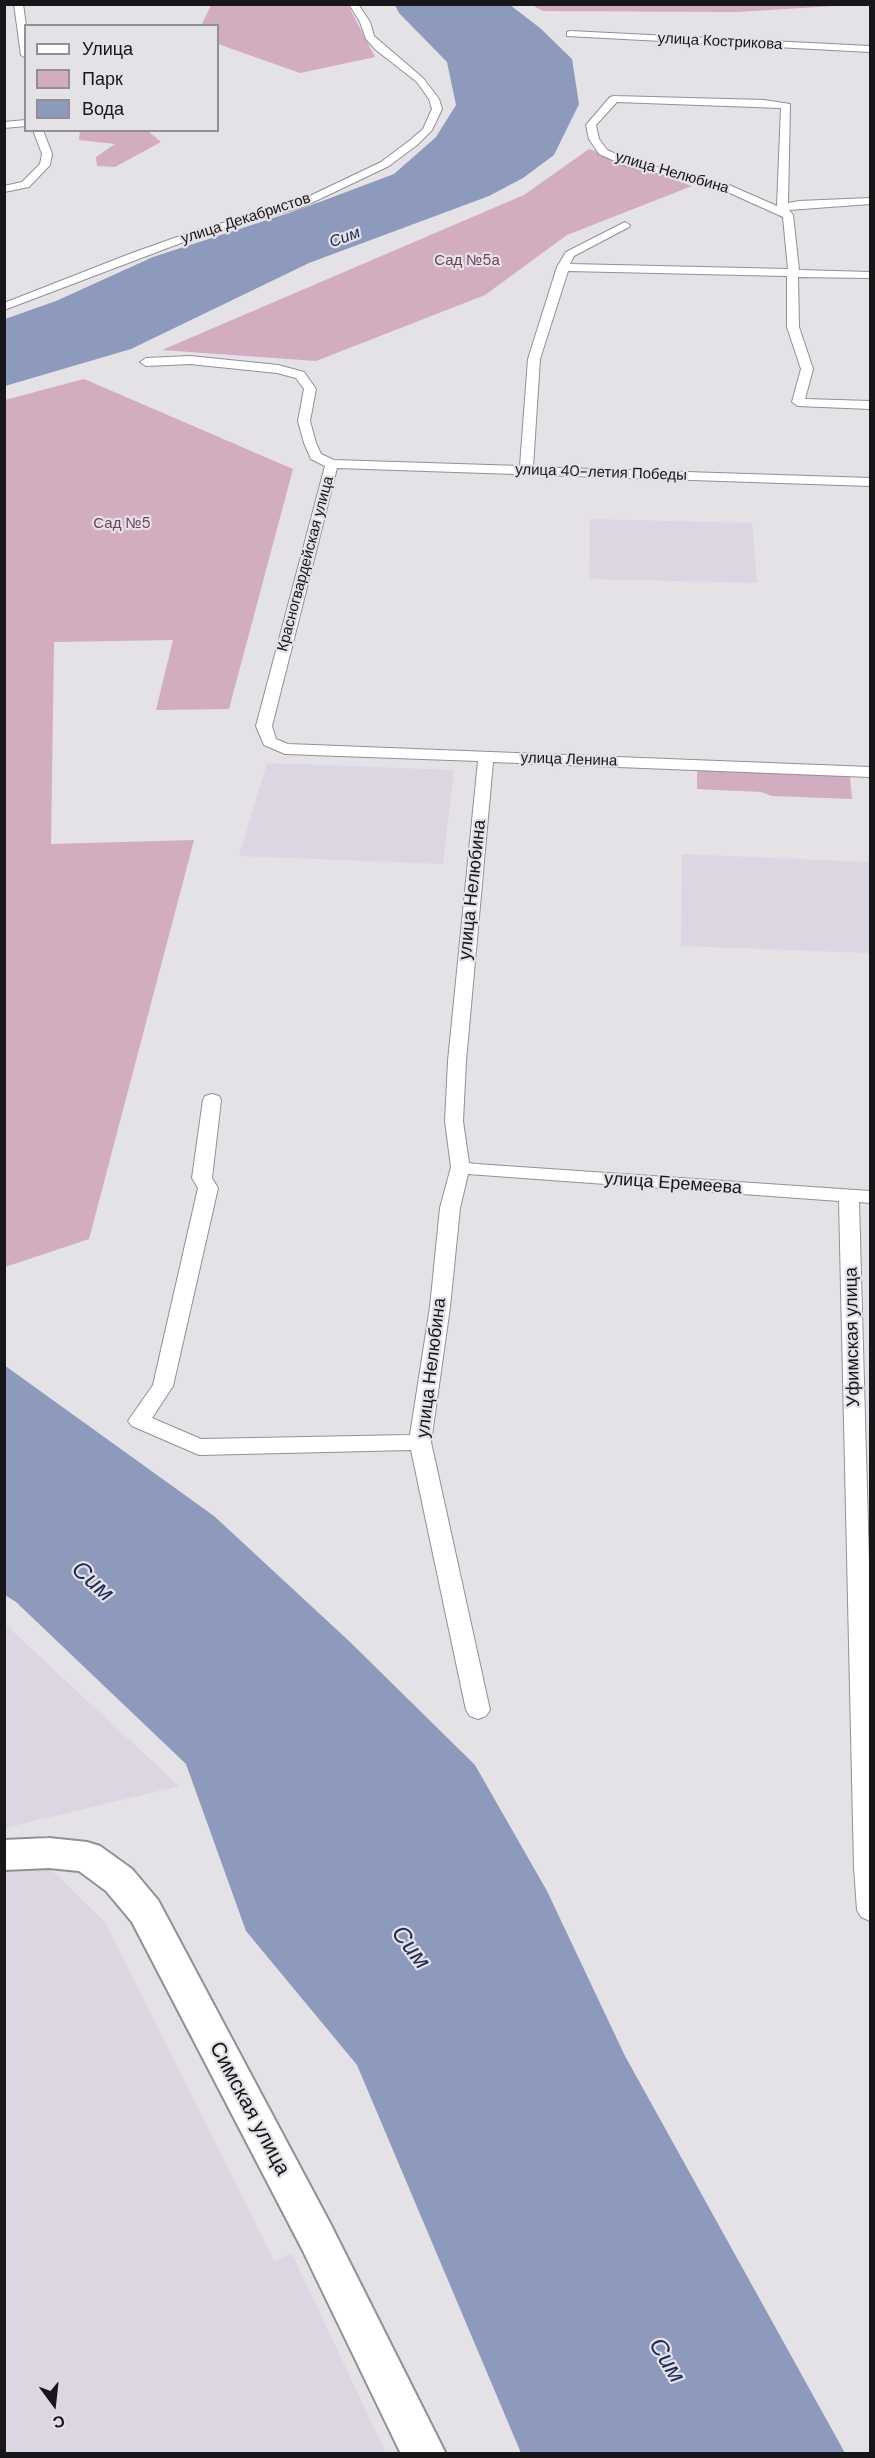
<!DOCTYPE html>
<meta charset="utf-8">
<style>
body{margin:0}
#map{position:relative;width:875px;height:2458px;overflow:hidden;background:#e4e1e7;font-family:"DM Sans",sans-serif}
canvas{display:block}
.frame{position:absolute;inset:0;border:6px solid #171618;pointer-events:none}
.legend{position:absolute;left:24px;top:24px;width:195px;height:108px;box-sizing:border-box;background:#e4e1e7;border:2px solid #929094;margin:0;padding:8px 10px;list-style:none;font-size:18px;color:#171618}
.legend li{display:flex;align-items:center;gap:12px;height:30px}
.legend b{width:30px;border:2px solid #929094}
.north{position:absolute;left:24px;top:2374px;width:60px;height:60px;-webkit-text-stroke:4px #e4e1e7;paint-order:stroke;rotate:165deg;font-size:16px;font-weight:700;line-height:24px;text-align:center;color:#171618}
.north::after{content:'';display:block;margin:auto;width:21px;height:27px;background:#171618;clip-path:polygon(50% 0,100% 100%,50% 72%,0 100%)}
</style>
<div id="map">
<canvas width="875" height="2458"></canvas>
<div class="frame"></div>
<ul class="legend">
<li><b style="height:8px;background:#fff"></b>Улица</li>
<li><b style="height:16px;background:#d2acbf"></b>Парк</li>
<li><b style="height:16px;background:#8d9abc"></b>Вода</li>
</ul>
<div class="north">С</div>
</div>
<script>
const context = document.querySelector('canvas').getContext('2d');
context.lineJoin = 'round';
function fillPath(path, color) {
  context.fillStyle = color;
  context.fill(path, 'evenodd');
}
function shape(rows) {
  const path = new Path2D();
  for (const r of rows) {
    path.moveTo(r[0], r[1]);
    for (let i = 2; i < r.length; i += 2) path.lineTo(r[i], r[i + 1]);
  }
  return path;
}
function trace(path, color, width, dash) {
  context.strokeStyle = color;
  context.lineWidth = width;
  context.lineCap = dash ? 'butt' : 'round';
  context.setLineDash(dash || []);
  context.stroke(path);
}
function drawText(font, color, halo, rows, align = 'center') {
  context.font = font + ' "DM Sans",sans-serif';
  context.lineWidth = 4.5;
  context.setLineDash([]);
  context.textBaseline = 'middle';
  context.strokeStyle = halo;
  context.fillStyle = color;
  for (const [text, x, y, turn = 0] of rows) {
    context.save();
    context.translate(x, y);
    context.rotate((+turn || 0) * Math.PI / 180);
    context.textAlign = isNaN(turn) ? turn : align;
    if (halo) context.strokeText(text, 0, 0);
    context.fillText(text, 0, 0);
    context.restore();
  }
}
const built = shape([
 [590,519,752,523,757,583,589,579],
 [267,763,454,770,443,864,239,856],
 [682,854,870,862,870,953,681,946],
 [5,1624,53,1669,179,1786,5,1828],
 [42,1861,105,1922,274,2261,292,2254,386,2453,5,2454,5,1871]
]);
const green = shape([
 [211,5,348,5,375,57,300,73,218,44,218,26,201,26],
 [532,5,850,5,737,12,543,11],
 [148,131,161,142,115,167,97,166,96,157,115,144,79,140,80,131],
 [589,149,692,186,567,235,485,295,316,361,162,350,524,195],
 [84,379,293,469,229,709,156,710,173,640,54,642,51,844,194,840,89,1239,5,1267,5,400],
 [697,769,850,776,852,799,772,796,761,792,697,789]
]);
const water = shape([
 [395,5,510,5,540,28,572,59,579,104,554,155,523,178,489,196,309,263,131,349,5,386,5,319,56,301,153,257,301,209,394,174,436,137,456,105,447,62,399,13],
 [4,1365,214,1516,349,1641,475,1765,547,1891,625,2056,845,2453,521,2453,357,2065,246,1931,186,1764,16,1602,5,1595]
]);
const minor = shape([
 [14,4,23,4,26,26,26,58,21,55,14,4],
 [349,4,358,4,370,22,374,36,423,78,439,99,442,109,432,130,417,145,389,166,303,207,202,235,4,310,4,303,132,253,194,231,295,203,381,162,409,141,423,129,432,109,429,99,417,82,376,50,366,39,360,22,349,4],
 [570,31,870,46,870,52,567,36,567,32,570,31],
 [614,96,764,100,790,104,788,203,799,201,870,198,870,204,789,210,793,215,799,270,870,272,870,278,798,277,799,327,813,369,805,399,870,401,870,409,798,406,792,402,801,369,787,327,787,276,568,271,540,359,533,467,870,478,870,486,337,468,272,726,276,739,288,744,870,767,870,777,493,762,466,1061,463,1121,469,1163,476,1164,870,1191,870,1203,859,1202,870,1598,870,1921,861,1917,857,1910,854,1867,839,1201,468,1174,460,1208,450,1307,431,1442,490,1710,486,1716,478,1719,470,1716,466,1710,411,1450,199,1455,132,1426,128,1421,153,1385,198,1188,192,1178,203,1100,205,1096,212,1094,219,1096,221,1100,212,1178,218,1188,173,1386,152,1418,201,1439,410,1435,430,1307,440,1208,451,1167,445,1121,448,1061,478,761,285,754,264,745,256,726,325,466,311,459,304,443,298,421,304,389,296,378,277,373,190,364,146,366,140,362,146,358,190,356,278,365,304,372,316,389,310,421,316,443,321,454,334,460,520,466,528,359,557,267,566,252,625,222,630,225,629,227,574,256,570,264,788,269,783,217,721,189,624,165,599,154,589,139,586,125,610,97,614,96],
 [617,102,781,108,777,206,729,185,632,161,607,150,599,139,596,125,617,102],
 [26,120,26,126,4,128,4,122,26,120],
 [33,130,43,130,52,154,50,165,29,187,4,192,4,186,22,182,40,164,42,154,33,130]
]);
const secondary = shape([
 [49,1838,87,1842,100,1846,132,1869,158,1900,330,2223,446,2454,401,2454,302,2249,132,1922,106,1891,79,1871,49,1868,4,1870,4,1840,49,1838]
]);
const farStreetnames = [
 ["улица Кострикова",720,42,3],
 ["улица Нелюбина",672,173,16],
 ["улица Декабристов",246,219,-18],
 ["улица 40-летия Победы",601,473,2],
 ["Красногвардейская улица",306,564,-75],
 ["улица Ленина",569,760,2]
];
const farParknames = [
 ["Сад №5а",467,261],
 ["Сад №5",122,524]
];
const farWaternames = [
 ["Сим",345,238,-21]
];
const streetNames = [
 ["улица Нелюбина",473,890,-84],
 ["улица Еремеева",673,1184,4],
 ["Уфимская улица",853,1337,-91],
 ["улица Нелюбина",432,1368,-83]
];
const nearStreetnames = [
 ["Симская улица",249,2109,62]
];
const nearWaternames = [
 ["Сим",92,1582,42],
 ["Сим",410,1948,53],
 ["Сим",666,2361,59]
];
fillPath(built, '#dcd6e3');
fillPath(green, '#d2acbf');
fillPath(water, '#8d9abc');
trace(minor, '#929095', 2);
trace(secondary, '#929095', 4);
fillPath(minor, '#fff');
fillPath(secondary, '#fff');
drawText('15px', '#171618', '#e4e1e7', farStreetnames);
drawText('15px', '#723e5c', '#e4e1e7', farParknames);
drawText('italic 16px', '#1d2956', '#e4e1e7', farWaternames);
drawText('18px', '#171618', '#e4e1e7', streetNames);
drawText('21px', '#171618', '#e4e1e7', nearStreetnames);
drawText('italic 24px', '#1d2956', '#e4e1e7', nearWaternames);
</script>
